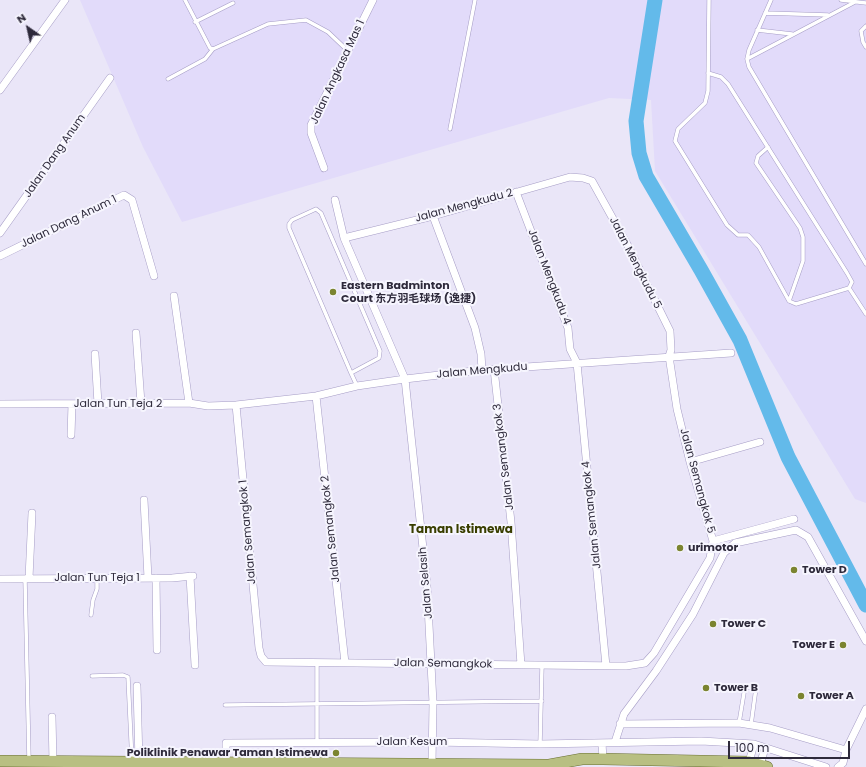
<!DOCTYPE html>
<meta charset="utf-8">
<style>
body{margin:0}
#map{position:relative;width:866px;height:767px;overflow:hidden;background:#eae6f8;font-family:Poppins,sans-serif}
canvas{display:block}
.north{position:absolute;left:8px;top:8px;width:40px;height:40px;-webkit-text-stroke:3px #f6f5fe;paint-order:stroke;rotate:326deg;font-size:11px;font-weight:700;line-height:16px;text-align:center;color:#2e2a3b}
.north::after{content:'';display:block;margin:auto;width:14px;height:18px;background:#2e2a3b;clip-path:polygon(50% 0,100% 100%,50% 72%,0 100%)}
.scale{position:absolute;left:728px;top:741px;width:122px;height:18px;box-sizing:border-box;border:2px solid #2e2a3b;border-top:0;padding-left:5px;font-size:12px;line-height:14px;white-space:nowrap;color:#2e2a3b;-webkit-text-stroke:3px #f6f5fe;paint-order:stroke}
</style>
<div id="map">
<canvas width="866" height="767"></canvas>
<div class="north">N</div>
<div class="scale">100 m</div>
</div>
<script>
const context = document.querySelector('canvas').getContext('2d');
context.lineJoin = 'round';
function fillPath(path, color) {
  context.fillStyle = color;
  context.fill(path, 'evenodd');
}
function shape(rows) {
  const path = new Path2D();
  for (const r of rows) {
    path.moveTo(r[0], r[1]);
    for (let i = 2; i < r.length; i += 2) path.lineTo(r[i], r[i + 1]);
  }
  return path;
}
function trace(path, color, width, dash) {
  context.strokeStyle = color;
  context.lineWidth = width;
  context.lineCap = dash ? 'butt' : 'round';
  context.setLineDash(dash || []);
  context.stroke(path);
}
function drawText(font, color, halo, rows, align = 'center') {
  context.font = font + ' Poppins,"Noto Sans SC",sans-serif';
  context.lineWidth = 4;
  context.setLineDash([]);
  context.textBaseline = 'middle';
  context.strokeStyle = halo;
  context.fillStyle = color;
  for (const [text, x, y, turn = 0] of rows) {
    context.save();
    context.translate(x, y);
    context.rotate((+turn || 0) * Math.PI / 180);
    context.textAlign = isNaN(turn) ? turn : align;
    if (halo) context.strokeText(text, 0, 0);
    context.fillText(text, 0, 0);
    context.restore();
  }
}
const built = shape([
 [80,0,866,0,866,503,855,499,655,171,651,100,609,98,182,222,143,147]
]);
const river = shape([
 [655,0,636,121,639,153,646,176,701,270,740,340,788,457,866,605]
]);
const service = shape([
 [185,0,210,48,213,49,268,24,306,20,328,32,347,50],
 [771,0,749,50,747,59,749,67,866,264],
 [841,0,866,3],
 [765,13,828,15],
 [195,22,233,3],
 [866,26,861,31,863,42,866,47],
 [757,30,792,34],
 [747,59,855,2],
 [708,73,721,77,728,84,847,273,852,282,849,288,796,304,789,301,759,247,748,235,738,235,727,225,675,141,678,129,705,103,708,91,709,0],
 [168,79,205,59,213,49],
 [450,129,475,0],
 [768,147,758,156,756,163,800,228,803,237,803,261,789,301],
 [849,288,866,314],
 [351,373,289,228,289,224,292,220,316,209,321,213,380,351,379,358,351,373,357,386],
 [25,579,29,760],
 [91,615,93,600,97,589,97,578],
 [317,664,317,741],
 [92,676,123,675,128,677,132,761],
 [225,705,542,701],
 [739,723,745,687,756,688,751,725],
 [540,744,542,666]
]);
const minor = shape([
 [0,90,65,0],
 [324,168,311,133,311,125,373,0],
 [516,192,568,328,570,349,577,363,606,666],
 [335,200,344,238,405,379,427,586,433,703,432,764],
 [433,216,475,328,481,354,482,370],
 [0,233,110,78],
 [0,256,124,195,132,200,154,276],
 [174,296,189,403],
 [136,333,141,403],
 [95,354,98,404],
 [494,369,511,522,521,665],
 [316,396,345,663],
 [0,404,189,403,208,406,236,405,316,396,357,386,405,379,482,370,731,353],
 [236,405,259,648,261,656,266,662,626,666,645,663,654,653,710,558,713,541,690,462,677,409,669,356,671,350,670,331,628,246,592,181,583,178,570,177,433,216,344,238],
 [71,435,72,404],
 [690,462,760,442],
 [144,500,148,578],
 [713,541,794,519],
 [190,576,195,665],
 [29,578,32,513],
 [156,578,157,650],
 [0,579,172,578,193,576],
 [137,686,139,762],
 [52,717,53,762],
 [620,724,739,723,770,728,846,750],
 [615,742,624,714,656,671,693,614,724,553,735,543,796,530,808,537,866,641],
 [602,743,603,759],
 [749,762,754,744],
 [226,763,226,743,433,742,540,744,701,741,754,744,826,767],
 [760,765,765,748],
 [838,767,843,763,846,750,866,709]
]);
const primary = shape([
 [0,761,545,765,557,767],
 [549,765,582,759,603,759,749,762,767,767]
]);
const markers = [
 [333,292,4,"#7b8430"],
 [680,548,4,"#7b8430"],
 [794,570,4,"#7b8430"],
 [713,624,4,"#7b8430"],
 [843,645,4,"#7b8430"],
 [706,688,4,"#7b8430"],
 [801,696,4,"#7b8430"],
 [336,753,4,"#7b8430"]
];
const streetNames = [
 ["Jalan Angkasa Mas 1",338,72,-65],
 ["Jalan Dang Anum",55,156,-55],
 ["Jalan Mengkudu 2",464,206,-15],
 ["Jalan Dang Anum 1",69,222,-26],
 ["Jalan Mengkudu 5",635,263,63],
 ["Jalan Mengkudu 4",549,277,69],
 ["Jalan Mengkudu",482,371,-5],
 ["Jalan Tun Teja 2",118,404],
 ["Jalan Semangkok 3",504,457,-97],
 ["Jalan Semangkok 5",697,481,75],
 ["Jalan Semangkok 4",592,515,-96],
 ["Jalan Semangkok 2",331,529,-96],
 ["Jalan Semangkok 1",248,532,-95],
 ["Jalan Tun Teja 1",97,578],
 ["Jalan Selasih",426,583,-95],
 ["Jalan Semangkok",443,664,1],
 ["Jalan Kesum",412,742]
];
const poiNames = [
 ["Eastern Badminton",341,286],
 ["Court 东方羽毛球场 (逸捷)",341,299],
 ["urimotor",688,548],
 ["Tower D",802,570],
 ["Tower C",721,624],
 ["Tower E",835,645,"right"],
 ["Tower B",714,688],
 ["Tower A",809,696],
 ["Poliklinik Penawar Taman Istimewa",328,753,"right"]
];
const neighbourhoodNames = [
 ["Taman Istimewa",461,530]
];
fillPath(built, '#e2dbfa');
trace(river, '#63baea', 15);
trace(service, '#a69dc6', 4.5);
trace(minor, '#a69dc6', 8);
trace(primary, '#696f33', 12);
trace(service, '#fff', 3.5);
trace(minor, '#fff', 7);
trace(primary, '#b8bf82', 11);
for (const [x, y, r, color] of markers) {
  const dot = new Path2D();
  dot.arc(x, y, r, 0, 2 * Math.PI);
  context.fillStyle = color;
  context.fill(dot);
  trace(dot, '#f6f5fe', 1.5);
}
drawText('11px', '#2e2a3b', '#f6f5fe', streetNames);
drawText('bold 11px', '#2e2a3b', '#f6f5fe', poiNames, 'left');
drawText('bold 12px', '#393e00', '#f6f5fe', neighbourhoodNames);
</script>
